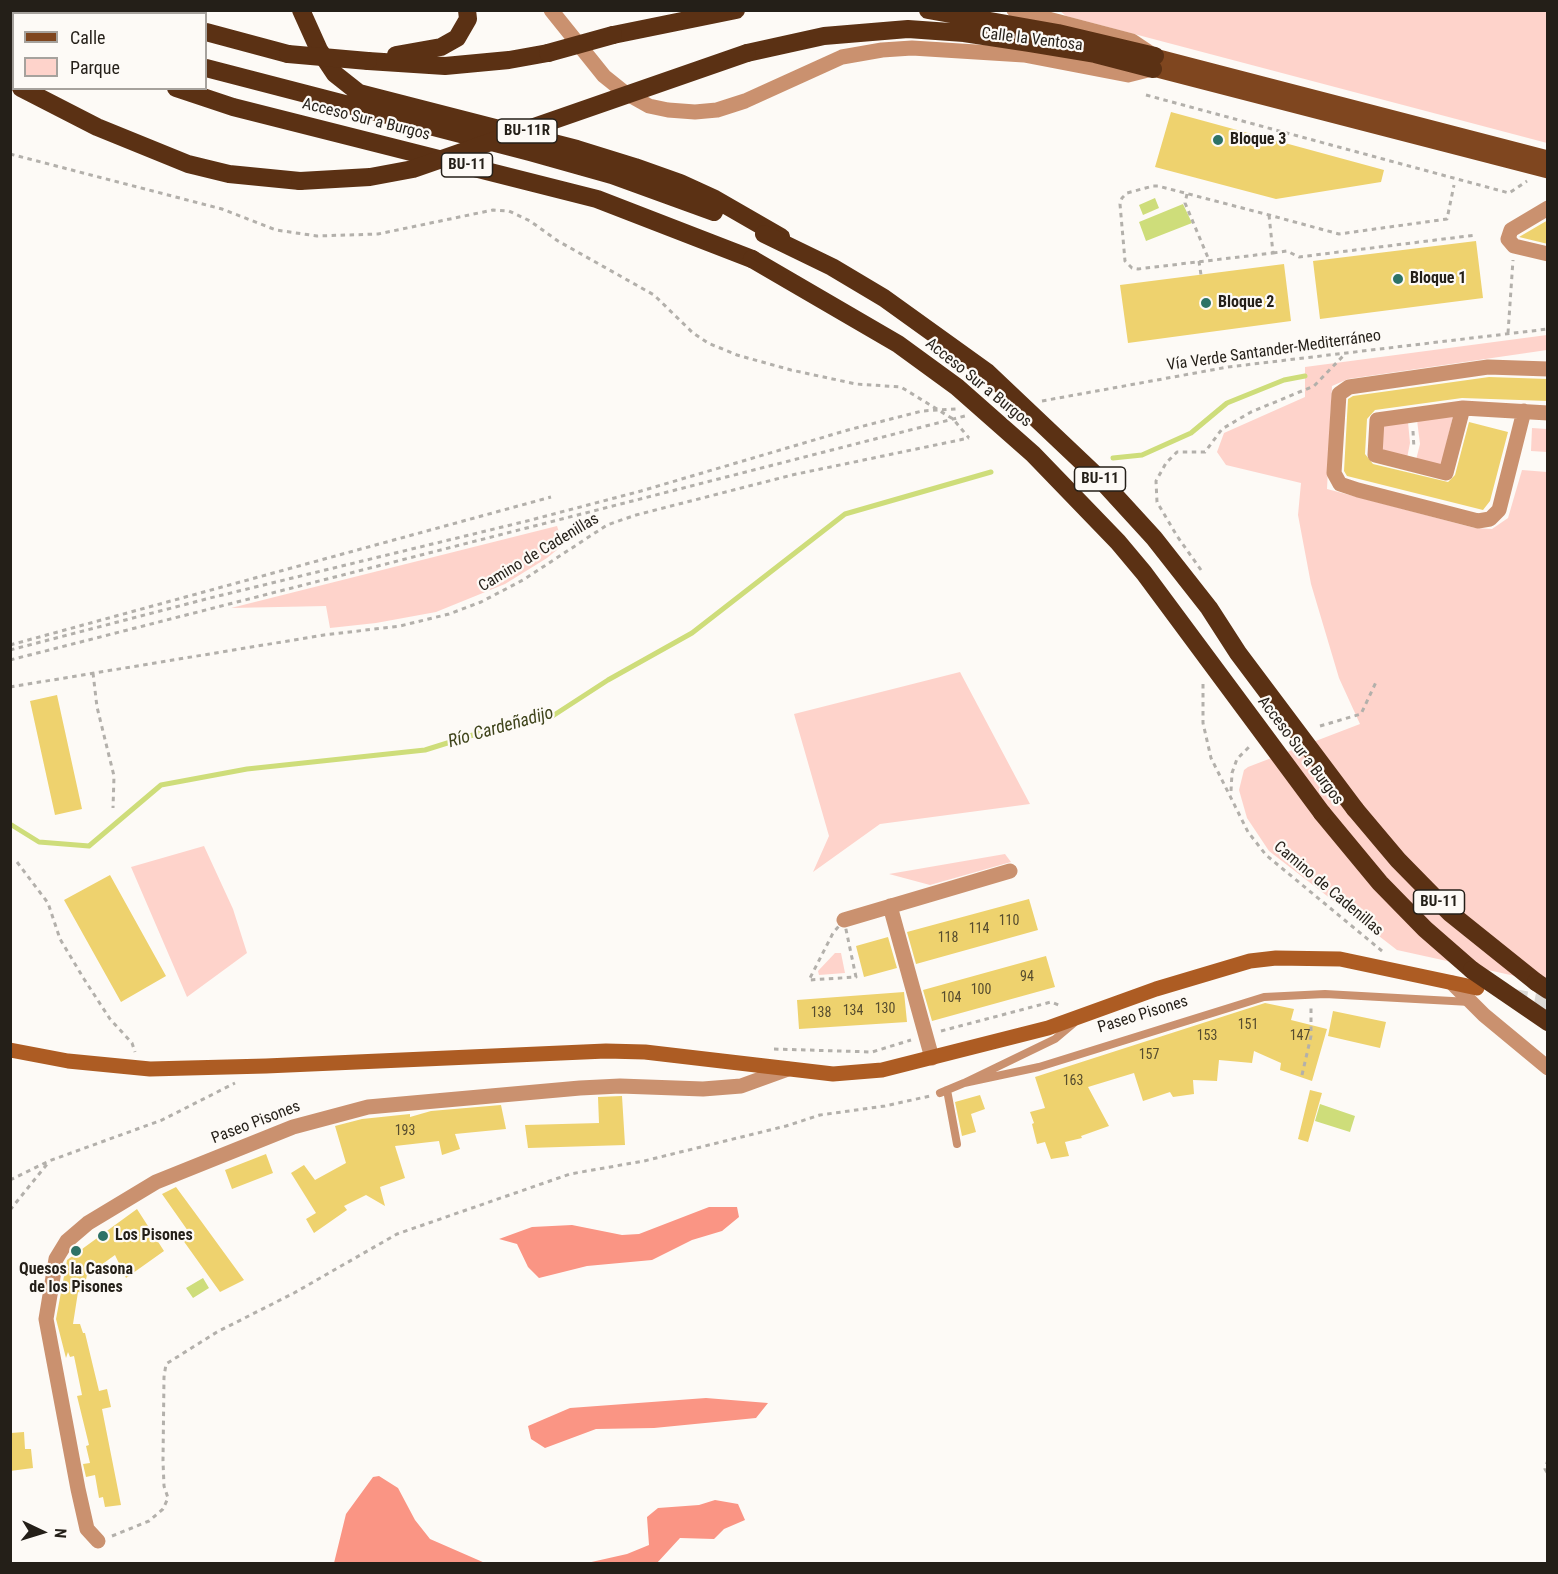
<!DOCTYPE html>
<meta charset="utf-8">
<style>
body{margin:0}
#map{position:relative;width:1558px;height:1574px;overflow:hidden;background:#fdfaf6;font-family:"Roboto Condensed",sans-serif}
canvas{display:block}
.frame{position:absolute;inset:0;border:12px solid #241f18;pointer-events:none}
.legend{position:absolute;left:12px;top:12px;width:195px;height:78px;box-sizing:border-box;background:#fdfaf6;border:2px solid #a6a29d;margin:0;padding:8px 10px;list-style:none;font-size:18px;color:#241f18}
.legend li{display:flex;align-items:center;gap:12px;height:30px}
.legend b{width:30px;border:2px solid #a6a29d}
.north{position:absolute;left:12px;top:1502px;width:60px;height:60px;-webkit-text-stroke:4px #fdfaf6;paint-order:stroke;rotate:94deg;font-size:16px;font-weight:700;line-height:24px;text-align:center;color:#241f18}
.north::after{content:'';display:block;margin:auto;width:21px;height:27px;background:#241f18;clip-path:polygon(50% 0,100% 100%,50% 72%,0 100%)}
</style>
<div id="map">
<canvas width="1558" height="1574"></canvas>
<div class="frame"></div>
<ul class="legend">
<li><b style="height:8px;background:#7f461f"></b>Calle</li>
<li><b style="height:16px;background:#fed3cb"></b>Parque</li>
</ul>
<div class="north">N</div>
</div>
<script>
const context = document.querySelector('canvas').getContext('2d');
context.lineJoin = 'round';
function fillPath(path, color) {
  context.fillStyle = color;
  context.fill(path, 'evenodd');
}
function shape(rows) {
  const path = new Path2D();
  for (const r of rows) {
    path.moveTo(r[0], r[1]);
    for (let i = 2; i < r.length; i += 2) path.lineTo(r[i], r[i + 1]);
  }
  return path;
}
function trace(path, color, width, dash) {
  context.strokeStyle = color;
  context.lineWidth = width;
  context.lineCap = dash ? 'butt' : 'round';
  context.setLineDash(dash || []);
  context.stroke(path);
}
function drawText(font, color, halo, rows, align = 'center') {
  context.font = font + ' "Roboto Condensed",sans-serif';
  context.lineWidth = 4.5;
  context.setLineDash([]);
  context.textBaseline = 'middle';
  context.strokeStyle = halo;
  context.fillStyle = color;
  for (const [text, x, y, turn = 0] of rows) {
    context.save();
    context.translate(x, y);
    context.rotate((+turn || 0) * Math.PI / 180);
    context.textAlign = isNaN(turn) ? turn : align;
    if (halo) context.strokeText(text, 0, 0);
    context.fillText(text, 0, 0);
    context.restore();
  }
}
const green = shape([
 [1060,11,1547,11,1547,143,1066,16],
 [1547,335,1547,350,1348,379,1332,386,1327,489,1475,528,1492,529,1508,518,1522,470,1547,472,1547,983,1397,950,1269,851,1247,818,1239,790,1244,770,1248,767,1360,724,1339,678,1311,584,1298,515,1301,483,1226,465,1217,452,1224,433,1305,397,1305,367],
 [1453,416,1441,466,1416,460,1420,444,1417,420],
 [1408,422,1410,443,1407,458,1381,452,1383,425],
 [1532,428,1547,429,1547,452,1531,451],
 [557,526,563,545,547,558,505,584,436,612,376,623,330,628,326,606,231,608],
 [960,672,1030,804,880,824,813,872,829,836,794,714],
 [204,846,233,909,247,953,187,997,131,867],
 [1005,854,1011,862,930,885,889,874],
 [835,953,841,953,845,973,819,975,818,971]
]);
const forest = shape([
 [709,1207,737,1207,739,1217,722,1231,692,1240,652,1260,587,1266,539,1278,528,1267,517,1244,499,1239,532,1227,572,1225,622,1235,639,1234],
 [706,1398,768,1403,756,1418,654,1428,596,1429,545,1448,531,1439,528,1426,570,1408],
 [379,1476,398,1488,415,1520,430,1539,485,1563,334,1563,346,1514,373,1477],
 [715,1500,738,1504,745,1520,724,1529,714,1539,680,1538,657,1563,587,1563,627,1554,649,1545,647,1517,658,1508,699,1505]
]);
const water = shape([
 [1155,198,1159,208,1143,215,1139,205],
 [1183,204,1192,223,1146,241,1139,222],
 [1320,1104,1355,1116,1350,1132,1315,1121],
 [203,1278,209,1288,193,1298,186,1288]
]);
const stream = shape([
 [1113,458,1142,455,1191,433,1227,403,1284,380,1305,376],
 [10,824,39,842,89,846,161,785,247,769,425,750,492,729,551,717,608,680,692,633,845,514,991,472]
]);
const building = shape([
 [1171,112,1384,170,1381,182,1276,199,1155,167],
 [1548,220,1548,244,1519,237],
 [1476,241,1483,298,1320,319,1313,261],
 [1284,264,1291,321,1128,343,1120,285],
 [1489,377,1548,379,1548,401,1462,398,1375,410,1367,419,1365,454,1373,464,1448,482,1455,475,1469,422,1508,432,1490,501,1483,510,1347,476,1344,471,1348,399,1353,396],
 [57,695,82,809,55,815,30,701],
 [110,875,166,976,121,1002,64,900],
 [1029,899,1038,930,916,964,907,932],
 [888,937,897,968,864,977,856,946],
 [1046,956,1055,987,932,1021,923,990],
 [904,992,907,1022,799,1029,797,1000],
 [1265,1003,1294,1009,1291,1020,1327,1029,1312,1081,1280,1070,1281,1063,1254,1051,1252,1063,1219,1060,1217,1081,1193,1080,1194,1094,1173,1097,1170,1092,1143,1101,1134,1073,1088,1087,1109,1126,1081,1136,1082,1138,1065,1142,1069,1156,1051,1159,1045,1142,1037,1144,1032,1124,1034,1123,1030,1112,1045,1108,1035,1077],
 [1333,1011,1386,1022,1380,1048,1328,1036],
 [1310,1090,1322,1093,1308,1142,1298,1139],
 [980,1095,985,1109,971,1114,976,1132,962,1136,955,1102],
 [622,1096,625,1145,528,1148,525,1125,599,1123,598,1097],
 [501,1105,506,1129,455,1134,460,1149,442,1155,439,1141,395,1146,405,1178,380,1187,385,1206,366,1195,344,1206,347,1210,314,1233,306,1219,316,1213,291,1173,304,1165,315,1180,346,1163,335,1126,362,1119,410,1114,410,1117,431,1111],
 [266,1154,273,1173,232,1189,225,1170],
 [176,1187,201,1221,244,1280,220,1292,180,1236,188,1231,162,1194],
 [137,1209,164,1251,126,1278,115,1255,87,1275,83,1293,78,1292,73,1324,80,1324,83,1333,85,1333,99,1391,107,1389,111,1407,102,1409,121,1505,105,1507,103,1497,99,1498,95,1475,86,1477,83,1464,90,1463,86,1446,89,1445,77,1396,82,1395,74,1356,70,1357,68,1352,66,1358,56,1319,67,1260],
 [24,1432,25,1449,31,1449,33,1468,10,1471,11,1433]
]);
const secondaryTunnel = shape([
 [1512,996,1548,1003]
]);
const path = shape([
 [1146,95,1509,193,1527,181],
 [10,154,222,209,276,230,317,236,378,234,493,210,509,211,530,221,558,241,654,295,693,333,708,343,737,355,791,370,856,384,901,387,953,419,969,438],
 [1187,194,1185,203,1209,260],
 [1269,215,1273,253,1138,269,1132,268,1125,261,1120,204,1122,198,1127,193,1153,186,1158,186,1269,215,1339,234,1447,219,1454,185],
 [1273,253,1287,251,1299,257,1476,235],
 [1199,261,1201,275],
 [1508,333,1513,260],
 [1042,401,1228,367,1548,329],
 [1413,431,1414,449],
 [1201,570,1177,536,1157,502,1156,481,1166,463,1177,452,1205,452,1222,429,1251,412,1314,386,1345,354],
 [10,645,551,497],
 [10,650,210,598,527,521,641,491,848,430,922,411,956,409],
 [10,660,965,416],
 [93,673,97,707,114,776,113,808],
 [1203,684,1203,723,1211,758,1248,832,1266,855,1382,951],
 [10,687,324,635,400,626,449,614,481,602,523,580,607,525,636,515,792,475,969,438],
 [1320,726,1361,714,1377,680],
 [1231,791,1232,773,1237,759,1249,747],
 [17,862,48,903,60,939,84,979,110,1019,132,1043,135,1052],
 [844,920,856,977,809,980,833,933,844,920],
 [941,1031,1051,1002,1061,1006],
 [774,1049,872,1052,911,1040],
 [1302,1075,1311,1036,1311,1006],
 [10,1180,49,1161,162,1120,235,1083],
 [10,1210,48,1163],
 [1548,1460,1545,1469,1548,1474],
 [112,1536,149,1521,163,1509,168,1498,164,1486,163,1461,164,1377,166,1364,217,1332,294,1293,397,1234,570,1174,644,1161,786,1126,820,1115,885,1106,930,1096]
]);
const lane = shape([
 [1074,1023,1055,1039,964,1083,1039,1067,1264,997,1325,994,1470,1002],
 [947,1090,957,1144],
 [940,1093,964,1083]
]);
const street = shape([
 [551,10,604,76,624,92,649,106,668,110,695,112,717,110,745,101,842,57,882,50,912,48,1024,55,1128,75,1152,69],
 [1014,10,1132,41,1150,53],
 [1548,208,1511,230,1508,239,1514,246,1548,254],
 [1463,408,1446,473,1375,455,1377,420,1463,408,1548,413],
 [1524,411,1499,510,1490,519,1478,521,1358,490,1340,484,1334,473,1339,394,1349,387,1488,367,1548,369],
 [890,906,932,1058],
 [844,920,1010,871],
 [1452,983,1484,1015,1548,1068],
 [98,1541,87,1529,78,1489,46,1319,56,1259,67,1241,88,1223,156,1182,293,1127,368,1107,580,1088,620,1086,703,1089,741,1086,788,1069]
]);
const secondary = shape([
 [10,1050,68,1061,150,1069,266,1066,606,1051,645,1052,833,1074,882,1070,1048,1028,1156,989,1250,961,1276,958,1340,959,1477,988]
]);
const primary = shape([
 [1155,56,1548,158],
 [1153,69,1548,171]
]);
const highway = shape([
 [29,10,37,14],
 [135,10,144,14],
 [301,10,319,50,335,74,359,93,577,149,635,167,680,183,715,199,781,237],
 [928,10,1058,33,1155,56],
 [206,32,288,54],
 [10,34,14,35],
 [613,35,736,10],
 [747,53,824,36,908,29,964,33,1030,43,1095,54,1153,69],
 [396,55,441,47,457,38,468,19,467,10],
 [368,61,445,66,509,60,548,53],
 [206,68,530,152,612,175,714,212],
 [21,88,97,127,188,164,229,174,300,181],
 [176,88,233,107,597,199,752,259],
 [1355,809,1398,860,1450,913,1536,982],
 [1322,813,1380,883,1425,929,1472,970]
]);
const highwayBridge = shape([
 [548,53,613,35],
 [288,54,368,61],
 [300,181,370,177,413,169,747,53],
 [764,234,832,267,884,298,987,372,1100,479,1154,538,1209,608,1238,653,1355,809],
 [752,259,898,344,957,387,1033,454,1118,542,1144,573,1322,813],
 [1472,970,1548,1022],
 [1536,982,1548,990]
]);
const markers = [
 [1218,140,6,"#2d7266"],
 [1398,279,6,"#2d7266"],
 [1206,303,6,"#2d7266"],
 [103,1236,6,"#2d7266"],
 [76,1251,6,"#2d7266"]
];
const numberNames = [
 ["110",1009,921],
 ["114",979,929],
 ["118",948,938],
 ["94",1027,977],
 ["100",981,990],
 ["104",951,998],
 ["130",885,1009],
 ["134",853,1011],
 ["138",821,1013],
 ["151",1248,1025],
 ["153",1207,1036],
 ["147",1300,1036],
 ["157",1149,1055],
 ["163",1073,1081],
 ["193",405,1131]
];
const shields = [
 [527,131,60],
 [467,165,51],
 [1100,479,51],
 [1439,902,51]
];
const shieldNames = [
 ["BU-11R",527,131],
 ["BU-11",467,165],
 ["BU-11",1100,479],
 ["BU-11",1439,902]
];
const streetNames = [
 ["Calle la Ventosa",1032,40,7],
 ["Acceso Sur a Burgos",366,120,14],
 ["Vía Verde Santander-Mediterráneo",1274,351,-8],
 ["Acceso Sur a Burgos",978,383,39],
 ["Camino de Cadenillas",539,553,-31],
 ["Acceso Sur a Burgos",1300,751,53],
 ["Camino de Cadenillas",1328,889,40],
 ["Paseo Pisones",1143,1015,-17],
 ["Paseo Pisones",256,1123,-21]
];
const poiNames = [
 ["Bloque 3",1230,140],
 ["Bloque 1",1410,279],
 ["Bloque 2",1218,303],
 ["Los Pisones",115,1236],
 ["Quesos la Casona",76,1270,"center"],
 ["de los Pisones",76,1288,"center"]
];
const waterNames = [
 ["Río Cardeñadijo",501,728,-16]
];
fillPath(green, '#fed3cb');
fillPath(forest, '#fa9584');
fillPath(water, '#cedd7a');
trace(stream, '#cedd7a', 5);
fillPath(building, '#eed26e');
trace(secondaryTunnel, '#dcd9d5', 15, [15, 8]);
trace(path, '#b3b0ab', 3, [4.5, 4.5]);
trace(lane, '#ca916f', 8);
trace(street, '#ca916f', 15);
trace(secondary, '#ad5c23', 15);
trace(primary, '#7f461f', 15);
trace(highway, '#5b3114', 18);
trace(highwayBridge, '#5b3114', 18);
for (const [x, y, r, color] of markers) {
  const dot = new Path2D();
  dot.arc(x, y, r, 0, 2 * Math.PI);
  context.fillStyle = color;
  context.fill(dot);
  trace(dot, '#fdfaf6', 2);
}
drawText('14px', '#564c2e', null, numberNames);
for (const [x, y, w] of shields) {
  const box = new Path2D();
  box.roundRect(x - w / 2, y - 12, w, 24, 4.5);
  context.fillStyle = '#fdfaf6';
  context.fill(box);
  trace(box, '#241f18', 1.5);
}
drawText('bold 15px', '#241f18', null, shieldNames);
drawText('16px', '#241f18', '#fdfaf6', streetNames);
drawText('bold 16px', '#241f18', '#fdfaf6', poiNames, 'left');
drawText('italic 18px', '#3f441b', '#fdfaf6', waterNames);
</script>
